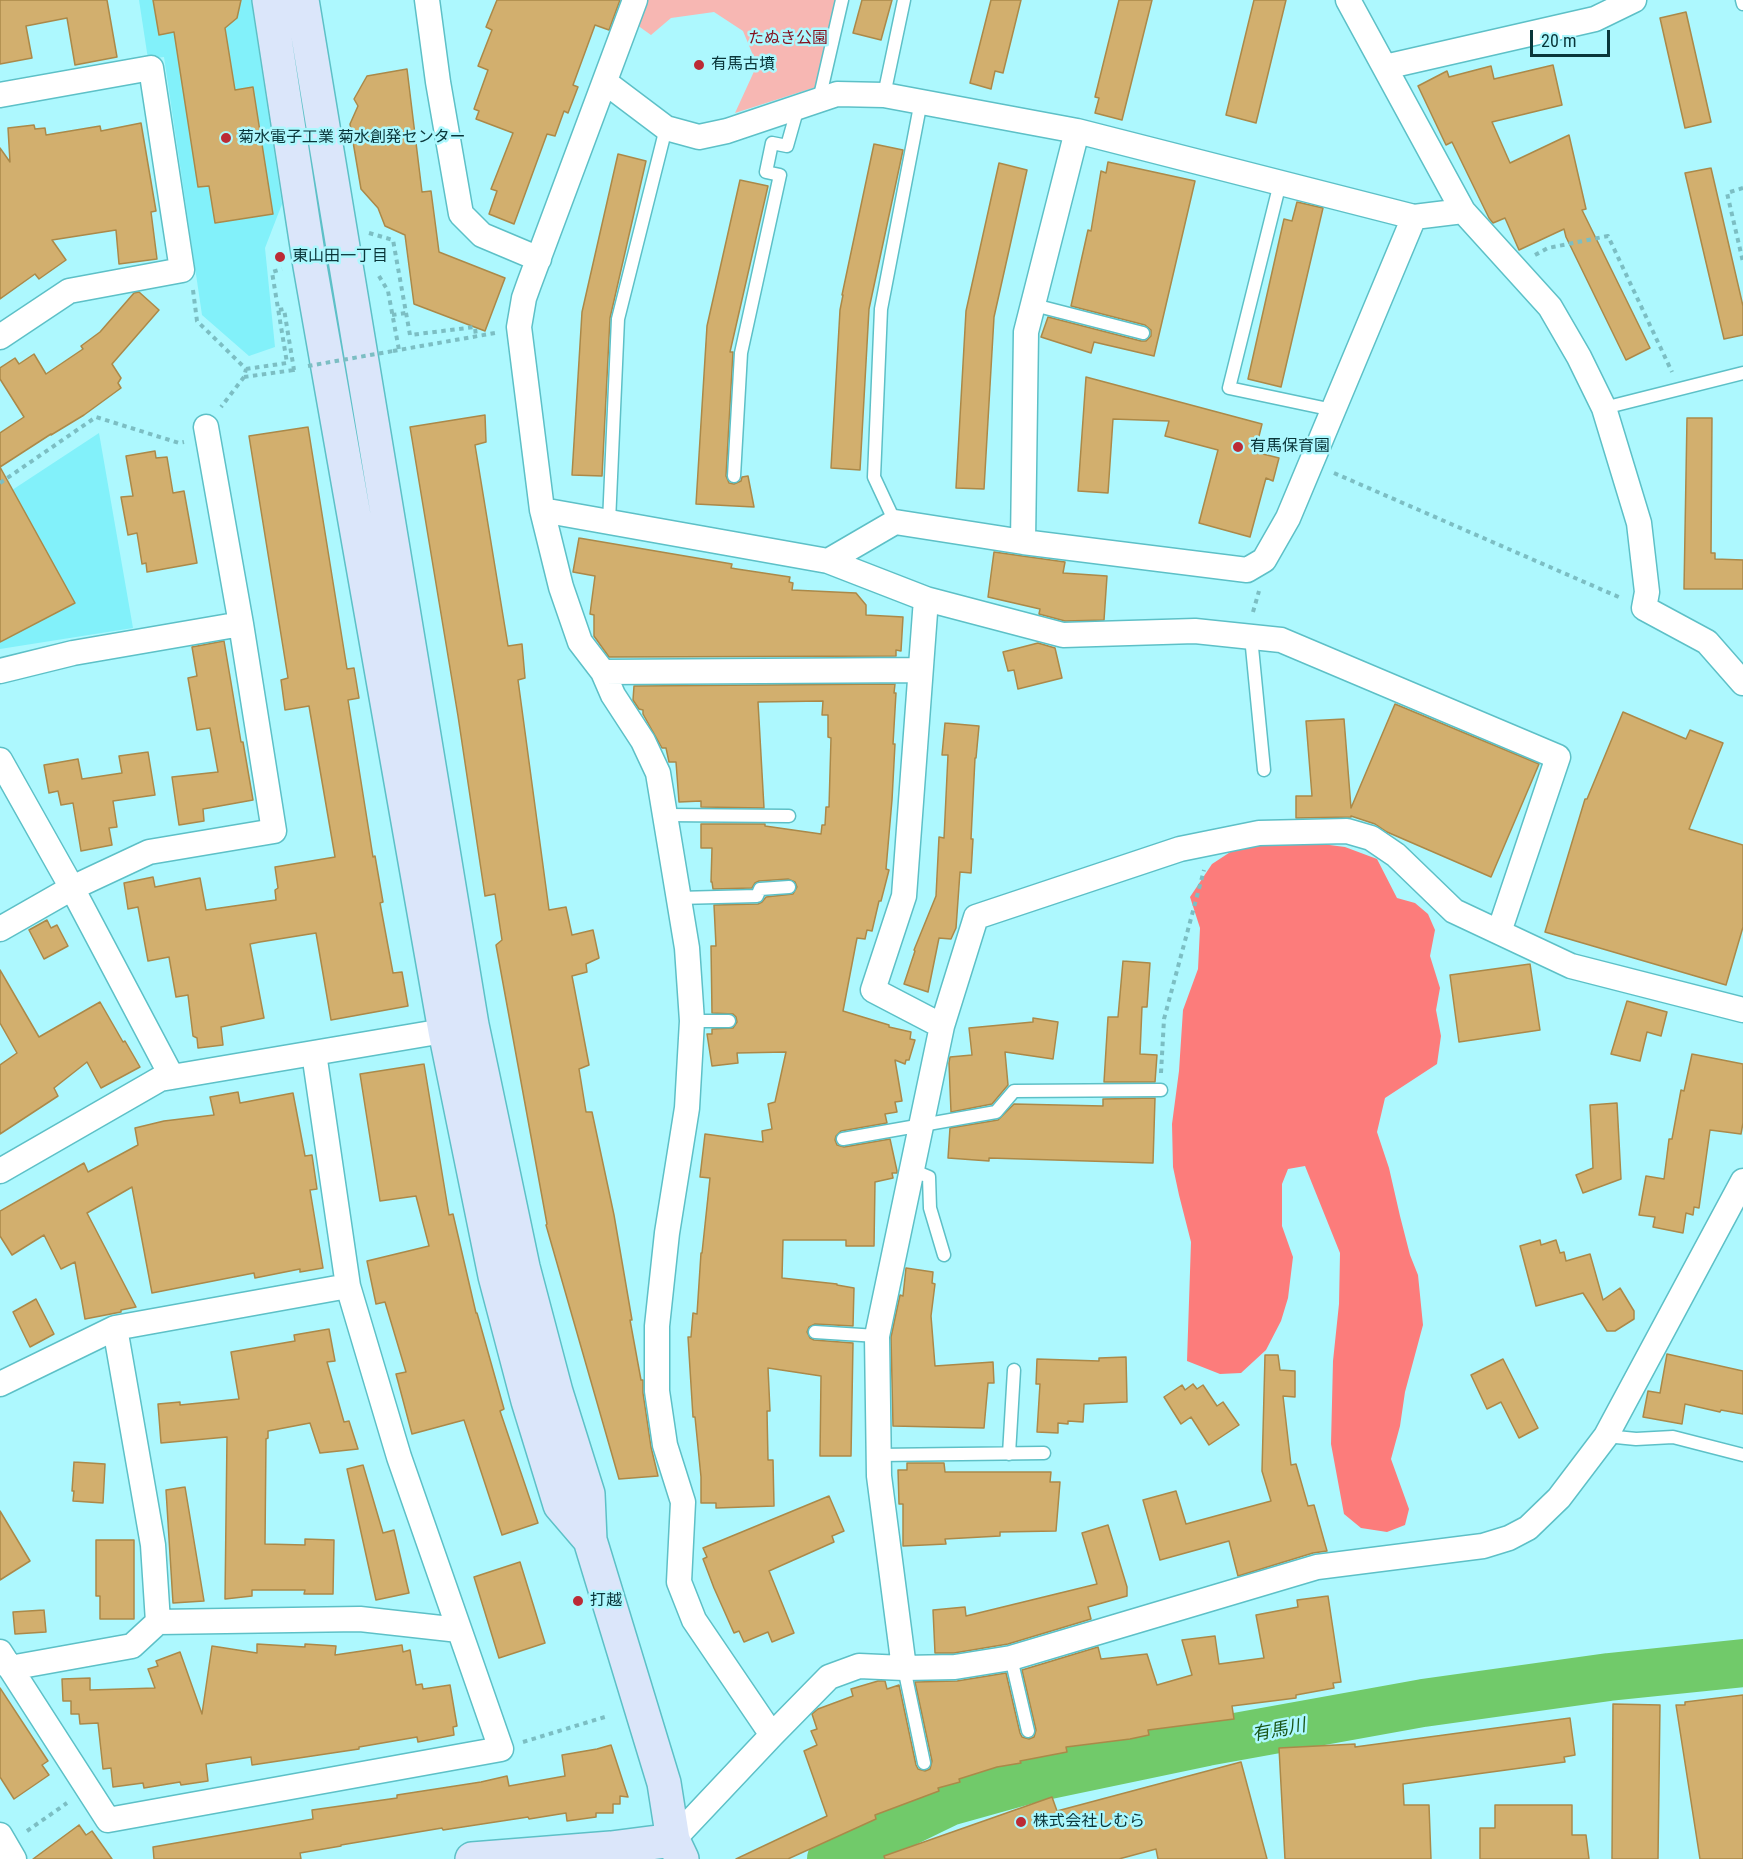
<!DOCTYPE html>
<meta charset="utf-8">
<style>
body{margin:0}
#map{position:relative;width:1743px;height:1859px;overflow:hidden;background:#adf8fe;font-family:"Roboto Condensed",sans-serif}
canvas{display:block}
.scale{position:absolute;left:1530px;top:30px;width:80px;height:27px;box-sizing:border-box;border:3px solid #0a363a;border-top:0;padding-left:8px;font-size:18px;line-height:21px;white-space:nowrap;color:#0a363a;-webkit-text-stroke:4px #adf8fe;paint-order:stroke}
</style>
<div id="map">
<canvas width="1743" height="1859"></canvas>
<div class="scale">20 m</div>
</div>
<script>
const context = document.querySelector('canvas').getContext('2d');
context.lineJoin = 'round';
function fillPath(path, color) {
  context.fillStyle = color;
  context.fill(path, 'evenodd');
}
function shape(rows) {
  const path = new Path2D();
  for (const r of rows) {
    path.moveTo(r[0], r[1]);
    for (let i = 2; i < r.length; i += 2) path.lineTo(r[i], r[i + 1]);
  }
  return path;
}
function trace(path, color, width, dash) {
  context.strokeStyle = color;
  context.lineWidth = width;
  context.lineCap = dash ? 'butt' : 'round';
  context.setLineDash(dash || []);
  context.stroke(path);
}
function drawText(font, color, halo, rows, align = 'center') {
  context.font = font + ' "Roboto Condensed","Noto Sans JP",sans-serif';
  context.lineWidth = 5;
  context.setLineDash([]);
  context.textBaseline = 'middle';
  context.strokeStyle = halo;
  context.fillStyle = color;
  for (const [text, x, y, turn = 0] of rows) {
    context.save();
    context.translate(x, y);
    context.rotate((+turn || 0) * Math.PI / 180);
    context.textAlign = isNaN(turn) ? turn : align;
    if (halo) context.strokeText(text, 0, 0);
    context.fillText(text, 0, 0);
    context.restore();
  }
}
const built = shape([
 [139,0,251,0,282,204,265,248,275,347,249,356,202,315,164,57,148,59],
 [99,433,133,628,0,649,0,498]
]);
const green = shape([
 [647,0,836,0,816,87,735,113,757,65,743,31,714,12,671,18,651,35,637,25]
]);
const forest = shape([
 [1314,843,1345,847,1377,859,1397,898,1415,903,1428,914,1435,930,1430,956,1440,988,1436,1010,1441,1036,1437,1064,1385,1098,1377,1132,1389,1168,1400,1216,1410,1255,1418,1275,1423,1325,1405,1392,1400,1426,1391,1459,1409,1509,1405,1525,1387,1532,1361,1528,1344,1514,1331,1444,1333,1361,1339,1304,1340,1253,1305,1166,1288,1169,1282,1184,1282,1226,1293,1257,1288,1298,1281,1321,1266,1350,1241,1373,1220,1374,1187,1361,1191,1242,1179,1195,1173,1167,1172,1124,1179,1071,1183,1010,1198,969,1200,928,1190,897,1212,864,1238,847]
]);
const river = shape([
 [831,1859,949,1802,1035,1778,1207,1742,1423,1703,1609,1677,1743,1663]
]);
const building = shape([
 [0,0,107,0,117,57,75,65,67,18,26,26,32,58,0,64,0,0],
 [153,0,241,0,237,18,225,28,235,90,253,87,273,214,215,223,209,186,198,187,174,32,159,35,153,0],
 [497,0,620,0,609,30,595,25,573,85,578,87,568,113,564,111,555,136,547,134,514,224,489,214,497,191,491,189,513,133,476,119,479,111,474,109,488,70,478,66,492,30,486,27,497,0],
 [862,0,892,0,881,40,853,33,862,0],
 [991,0,1021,0,1003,73,995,71,991,89,970,83,991,0],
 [1119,0,1152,0,1122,120,1095,113,1099,98,1095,97,1119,0],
 [1254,0,1286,0,1256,123,1226,115,1254,0],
 [1686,12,1711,122,1685,128,1660,18,1686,12],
 [1553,65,1562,105,1492,122,1510,163,1569,135,1586,209,1582,210,1650,348,1626,360,1566,237,1564,229,1519,250,1505,218,1493,223,1489,218,1452,142,1446,145,1418,86,1447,71,1449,77,1491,66,1494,79,1553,65],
 [407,69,422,192,431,191,439,252,505,278,485,331,414,304,405,235,385,226,378,208,361,189,350,124,358,106,354,99,367,76,407,69],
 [141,123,156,211,151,212,157,259,119,264,116,230,52,240,66,260,39,279,35,274,0,299,0,148,10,162,8,128,34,125,35,129,45,128,46,135,100,126,101,131,141,123],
 [874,144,903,150,869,309,860,470,831,468,840,310,843,295,842,295,874,144],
 [618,154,646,161,610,318,602,476,572,475,582,312,618,154],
 [1108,162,1195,181,1154,356,1094,342,1091,353,1041,337,1048,317,1141,341,1146,341,1151,336,1151,330,1145,325,1071,306,1088,230,1091,231,1101,171,1106,173,1108,162],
 [999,163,1027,170,994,317,984,489,956,488,966,311,999,163],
 [1711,168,1743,306,1743,335,1724,339,1685,173,1711,168],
 [740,180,768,186,730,352,733,352,726,476,729,483,734,484,741,481,742,477,748,476,754,507,696,504,707,326,740,180],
 [1297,202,1323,208,1281,387,1248,379,1284,219,1292,221,1297,202],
 [139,292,159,310,112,364,121,378,118,383,121,388,84,415,51,435,51,434,0,467,75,603,0,642,0,433,24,417,0,379,0,368,15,358,19,364,34,354,46,374,83,349,81,346,100,332,134,293,139,292],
 [1086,377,1262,424,1255,452,1279,458,1273,481,1266,478,1250,537,1199,523,1218,450,1165,436,1169,421,1113,419,1108,493,1078,491,1086,377],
 [485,415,486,442,475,445,508,646,522,644,525,678,518,680,549,910,566,907,572,935,593,930,599,958,586,964,587,972,572,976,589,1065,579,1069,586,1112,592,1112,614,1215,632,1320,630,1320,641,1380,643,1380,643,1393,651,1447,658,1476,619,1479,546,1225,547,1224,496,945,502,940,495,894,485,896,458,716,410,427,485,415],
 [1687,418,1712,418,1711,553,1715,553,1715,559,1743,560,1743,589,1684,589,1687,418],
 [308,427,347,669,354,668,359,698,348,700,373,857,375,856,383,902,380,903,393,973,402,972,408,1006,331,1020,316,933,260,942,250,944,264,1018,221,1027,223,1045,198,1048,197,1038,193,1036,188,995,176,997,169,957,148,961,138,907,128,909,124,883,153,877,155,887,200,878,206,910,276,900,275,890,278,888,275,867,335,857,309,706,285,710,281,680,288,678,249,436,308,427],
 [155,451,156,458,167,457,173,493,184,491,197,563,147,572,146,563,142,564,137,533,128,535,121,497,133,496,126,456,155,451],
 [579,538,732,564,731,568,737,569,790,577,789,582,793,583,792,590,856,593,866,605,866,615,903,617,901,651,896,650,896,656,609,657,594,636,594,615,590,614,595,576,573,572,579,538],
 [994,552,1065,562,1063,573,1107,576,1104,620,1065,621,1039,614,1040,609,988,597,994,552],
 [224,641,241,742,243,742,253,800,203,809,204,821,179,825,172,777,218,772,210,728,197,730,188,678,197,676,192,647,224,641],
 [1038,643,1055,648,1062,678,1018,689,1014,670,1008,671,1003,652,1038,643],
 [895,684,894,693,896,693,893,744,895,744,892,800,886,869,889,870,881,901,879,901,872,931,867,930,865,939,857,938,843,1011,889,1025,889,1027,911,1032,910,1039,915,1040,909,1060,906,1060,905,1064,895,1060,902,1101,895,1102,897,1112,885,1114,887,1123,841,1131,836,1136,835,1140,837,1145,844,1147,890,1139,897,1171,897,1173,892,1173,893,1178,875,1182,874,1246,846,1246,846,1240,783,1240,782,1278,837,1284,837,1285,854,1288,853,1326,815,1324,809,1327,807,1332,810,1338,814,1340,853,1343,851,1456,820,1456,821,1376,768,1368,770,1411,767,1411,768,1460,773,1460,774,1506,716,1508,716,1503,701,1503,701,1477,695,1417,693,1417,688,1337,691,1337,693,1313,697,1314,701,1253,702,1253,710,1178,700,1177,705,1134,763,1142,762,1131,772,1129,768,1104,775,1102,786,1052,737,1053,738,1063,712,1066,707,1034,712,1034,712,1029,733,1028,737,1022,736,1017,733,1014,712,1013,711,946,716,946,714,905,758,904,762,902,766,897,793,894,797,887,795,882,788,879,759,881,755,883,752,888,713,889,712,882,711,882,712,848,701,848,701,824,765,824,765,826,821,834,822,825,825,825,826,807,829,807,831,738,828,737,828,715,822,715,823,701,758,702,764,808,701,807,701,801,679,802,676,762,669,762,666,748,662,748,643,714,643,710,639,709,633,700,634,686,895,684],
 [1395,704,1539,764,1491,877,1387,832,1375,824,1351,816,1351,817,1296,818,1296,796,1312,796,1306,721,1344,719,1351,808,1395,704],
 [1623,712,1686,739,1690,730,1723,743,1689,829,1743,845,1743,927,1726,985,1545,932,1585,799,1587,799,1623,712],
 [945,723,979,726,976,758,975,758,971,839,973,839,971,873,960,872,956,928,951,939,939,938,928,992,904,984,915,951,914,950,936,896,939,837,944,838,948,755,942,755,945,723],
 [148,752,155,795,113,801,117,827,109,828,112,845,81,851,73,803,61,805,58,791,49,793,44,765,78,759,82,779,122,773,119,756,148,752],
 [47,920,51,928,57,925,68,946,44,959,29,930,47,920],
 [1123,961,1150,963,1147,1007,1142,1007,1140,1054,1157,1055,1155,1082,1104,1082,1108,1017,1118,1017,1123,961],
 [1530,964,1540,1030,1459,1042,1450,975,1530,964],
 [0,970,39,1037,100,1002,123,1042,125,1041,140,1067,101,1088,87,1062,54,1088,58,1096,0,1134,0,1065,17,1053,0,1023,0,970],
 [1627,1001,1667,1012,1661,1036,1647,1032,1640,1061,1611,1054,1627,1001],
 [1033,1018,1058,1022,1053,1059,1005,1052,1008,1085,992,1104,951,1112,949,1063,950,1057,972,1055,969,1028,1033,1022,1033,1018],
 [1692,1054,1743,1064,1743,1123,1741,1134,1710,1130,1699,1208,1694,1207,1693,1215,1686,1213,1683,1233,1653,1227,1655,1217,1639,1215,1646,1176,1664,1179,1669,1139,1672,1139,1681,1090,1684,1091,1692,1054],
 [424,1064,449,1215,453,1214,476,1313,477,1313,504,1409,500,1411,538,1523,502,1535,464,1420,412,1434,396,1374,406,1372,385,1302,376,1304,367,1261,429,1246,416,1196,380,1201,360,1074,424,1064],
 [238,1092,240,1103,293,1093,305,1156,312,1155,317,1189,310,1190,323,1268,300,1272,300,1269,255,1278,254,1273,152,1293,132,1187,87,1213,136,1307,121,1310,121,1312,85,1319,75,1262,61,1269,44,1235,12,1255,0,1236,0,1211,84,1163,88,1172,138,1145,135,1128,164,1121,214,1115,210,1097,238,1092],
 [1155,1098,1153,1163,989,1158,989,1161,948,1158,950,1128,998,1120,1014,1104,1103,1106,1103,1099,1155,1098],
 [1617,1103,1621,1179,1583,1193,1576,1175,1593,1168,1590,1105,1617,1103],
 [1540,1240,1541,1245,1556,1240,1560,1253,1564,1252,1566,1261,1590,1254,1603,1300,1620,1288,1634,1311,1634,1319,1615,1331,1607,1331,1583,1293,1536,1306,1520,1246,1540,1240],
 [906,1268,933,1272,932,1283,935,1284,931,1316,935,1366,993,1362,994,1383,988,1383,984,1428,893,1426,891,1337,900,1295,903,1296,906,1268],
 [36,1299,54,1334,30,1347,13,1312,36,1299],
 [329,1329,335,1361,327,1362,344,1422,349,1421,358,1449,320,1453,310,1423,268,1431,268,1438,266,1439,265,1544,305,1545,305,1539,334,1540,333,1594,304,1594,305,1590,252,1590,252,1596,225,1599,227,1437,161,1443,158,1404,180,1402,180,1405,239,1399,231,1352,295,1341,294,1335,329,1329],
 [1667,1354,1743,1371,1743,1414,1721,1410,1720,1412,1685,1404,1682,1424,1643,1417,1648,1391,1660,1393,1667,1354],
 [1265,1355,1278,1355,1280,1370,1295,1371,1295,1397,1283,1396,1291,1465,1296,1464,1308,1506,1314,1505,1327,1551,1313,1553,1238,1576,1229,1541,1160,1560,1143,1500,1176,1491,1186,1524,1271,1501,1262,1471,1265,1355],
 [1126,1357,1127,1402,1084,1404,1083,1422,1068,1421,1068,1424,1058,1423,1058,1433,1037,1432,1040,1384,1036,1384,1037,1359,1099,1361,1099,1358,1126,1357],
 [1503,1359,1538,1428,1519,1438,1501,1402,1487,1409,1471,1375,1503,1359],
 [1193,1384,1197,1389,1203,1385,1217,1406,1223,1402,1239,1425,1209,1445,1191,1417,1181,1424,1164,1397,1182,1385,1185,1390,1193,1384],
 [74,1462,105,1464,103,1503,73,1501,74,1491,72,1491,74,1462],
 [907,1463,944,1463,945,1472,1051,1472,1050,1482,1060,1482,1056,1531,1000,1532,1000,1536,945,1539,946,1544,903,1546,903,1504,899,1504,898,1470,907,1470,907,1463],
 [363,1465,383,1533,394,1530,409,1593,376,1600,347,1469,363,1465],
 [185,1487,204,1601,173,1603,166,1490,185,1487],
 [829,1496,844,1531,832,1536,834,1542,769,1571,794,1633,772,1642,768,1632,744,1642,739,1631,734,1633,714,1588,703,1559,707,1557,703,1548,829,1496],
 [0,1511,30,1561,0,1580,0,1511],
 [1108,1525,1127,1587,1127,1596,1088,1607,1091,1619,1008,1644,954,1653,935,1653,933,1610,965,1607,966,1616,1097,1584,1082,1533,1108,1525],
 [96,1540,134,1540,134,1619,100,1619,100,1596,96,1596,96,1540],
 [520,1562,545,1643,499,1658,474,1577,520,1562],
 [1328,1596,1341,1682,1333,1683,1334,1688,1296,1695,1296,1698,1232,1706,1234,1719,1148,1730,1149,1735,1130,1739,1066,1747,1067,1752,1020,1761,1021,1763,997,1767,959,1779,960,1782,938,1788,939,1791,875,1815,876,1819,788,1859,736,1859,827,1816,804,1751,817,1745,811,1731,817,1729,812,1714,818,1709,853,1696,851,1689,878,1681,885,1681,887,1689,899,1685,916,1765,918,1769,925,1771,930,1769,932,1761,915,1682,957,1681,1006,1673,1020,1733,1022,1737,1029,1739,1034,1737,1036,1730,1022,1670,1098,1647,1101,1659,1147,1654,1157,1685,1192,1675,1182,1640,1215,1636,1219,1664,1264,1658,1256,1615,1298,1607,1297,1600,1328,1596],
 [44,1610,46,1632,15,1634,13,1612,44,1610],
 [257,1644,305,1647,305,1644,336,1646,335,1655,402,1645,403,1652,410,1650,416,1685,422,1684,423,1689,450,1685,457,1726,453,1727,454,1735,418,1742,417,1737,359,1747,359,1749,252,1765,251,1757,206,1764,208,1781,181,1785,180,1782,144,1788,143,1783,113,1787,111,1768,103,1769,98,1723,80,1724,79,1714,71,1714,71,1701,63,1701,62,1679,90,1678,90,1690,155,1688,148,1669,158,1666,156,1661,180,1652,202,1714,212,1646,257,1653,257,1644],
 [0,1688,48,1761,42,1765,49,1775,14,1799,0,1777,0,1688],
 [1743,1695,1743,1859,1700,1859,1676,1705,1685,1705,1685,1702,1743,1695],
 [1613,1704,1660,1705,1658,1859,1612,1859,1613,1704],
 [1570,1718,1575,1755,1564,1757,1565,1762,1403,1784,1404,1805,1429,1805,1431,1859,1285,1859,1279,1748,1355,1744,1355,1747,1570,1718],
 [611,1745,628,1797,620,1796,620,1804,613,1804,613,1813,596,1813,596,1817,567,1821,566,1813,529,1819,528,1817,443,1830,442,1828,341,1845,341,1846,300,1853,301,1859,154,1859,153,1847,313,1819,312,1810,397,1798,397,1795,481,1782,507,1776,509,1786,565,1776,562,1755,597,1749,611,1745],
 [1241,1762,1267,1859,1158,1859,1156,1849,1119,1859,885,1859,884,1856,1052,1797,1057,1811,1241,1762],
 [1495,1805,1572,1805,1572,1835,1586,1835,1589,1859,1480,1859,1480,1828,1495,1828,1495,1805],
 [79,1825,86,1835,92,1831,112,1859,33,1859,79,1825]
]);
const path = shape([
 [1743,188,1727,193,1743,262],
 [369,233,393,240,410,335,475,327,476,337],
 [1535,255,1548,248,1608,236,1672,372],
 [379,276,388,291,399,350],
 [193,290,197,321,246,369,244,377,221,407],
 [279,310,284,309,294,370,298,369],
 [392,315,406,313],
 [393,351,495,333],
 [246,369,287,363,272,272,282,269],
 [244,377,294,370],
 [1334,473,1621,598],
 [0,483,96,417,179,443,184,442],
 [1253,612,1259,591],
 [1161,1073,1164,1019,1204,870],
 [523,1742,608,1716],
 [27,1831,67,1803]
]);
const lane = shape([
 [1742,0,1743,4],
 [884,95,904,0],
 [819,100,842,0],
 [1280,183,1229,388,1333,410],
 [1034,305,1143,333],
 [1604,408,1743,373],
 [734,476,741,353,780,175,766,172,772,143,787,146,798,107],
 [609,522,618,319,666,128],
 [895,522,874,477,881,309,921,101],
 [1251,637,1264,770],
 [665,815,789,816],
 [678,898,757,896,760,889,789,887],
 [692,1021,729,1021],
 [843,1139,996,1112,1014,1091,1161,1090],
 [912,1170,929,1177,930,1208,944,1255],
 [815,1332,877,1336],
 [1606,1436,1636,1439,1673,1437,1743,1455],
 [1009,1454,1014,1370],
 [878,1455,1044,1453],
 [1011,1658,1028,1731],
 [904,1668,924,1763]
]);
const street = shape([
 [427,0,438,82,461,214,482,235,539,259],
 [635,0,529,284,524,298,519,327,542,510,561,587,580,642,603,672,613,695,643,741,658,773,687,948,692,1021,687,1108,667,1233,657,1326,657,1391,665,1445,683,1502,679,1582,694,1620,772,1735],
 [1348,0,1463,211,1550,307,1579,357,1604,408,1639,523,1647,592,1644,608,1707,642,1743,683],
 [1385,67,1595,19,1634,0],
 [605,82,666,128,699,137,727,131,837,94,884,95,1077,131,1414,217,1463,211],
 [0,95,151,68,182,270,69,291,0,337],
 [542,510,828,561,926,599,904,896,873,990,942,1026,877,1336,879,1476,904,1668],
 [1023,542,1026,332,1077,131],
 [828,561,895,522,1023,542,1247,570,1264,560,1288,518,1414,217],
 [926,599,1063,635,1195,631,1281,640,1558,757,1499,932],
 [0,671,73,653,241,624],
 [603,672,920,670],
 [0,760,72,888,172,1077],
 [0,929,72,888,149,852,274,831,241,624,206,427],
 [942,1026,976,917,1180,849,1259,833,1347,831,1371,838,1396,855,1454,911,1571,966,1743,1010],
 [0,1171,160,1079,461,1028],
 [115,1328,153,1545,158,1622],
 [0,1384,115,1328,348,1286],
 [0,1652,108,1820,501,1749,399,1457,348,1286,314,1053],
 [10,1668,132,1646,158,1622,360,1619,459,1630],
 [0,1835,14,1859],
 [673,1840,772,1735,829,1677,859,1666,904,1668,955,1667,1011,1658,1317,1567,1483,1546,1509,1538,1528,1528,1559,1498,1606,1436,1743,1181]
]);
const secondary = shape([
 [269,0,310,266,445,1031,495,1276,528,1401,560,1505,590,1540],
 [302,0,472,1025,523,1267,556,1392,588,1494,590,1540,664,1783,673,1840,682,1859],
 [472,1859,611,1848,673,1840]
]);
const pathBridge = shape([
 [308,366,393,351]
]);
const markers = [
 [699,65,6,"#bb2b36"],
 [226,138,6,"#bb2b36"],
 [280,257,6,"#bb2b36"],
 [1238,447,6,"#bb2b36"],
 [578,1601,6,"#bb2b36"],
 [1021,1822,6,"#bb2b36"]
];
const parkNames = [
 ["たぬき公園",788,39]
];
const poiNames = [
 ["有馬古墳",711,65],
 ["菊水電子工業 菊水創発センター",238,138],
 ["東山田一丁目",292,257],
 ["有馬保育園",1250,447],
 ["打越",590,1601],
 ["株式会社しむら",1033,1822]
];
const waterNames = [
 ["有馬川",1279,1731,-11]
];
fillPath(built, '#82f1fa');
fillPath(green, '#f7b7b3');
fillPath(forest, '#fc7c7b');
trace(river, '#71ca6a', 48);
fillPath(building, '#d2af6e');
trace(building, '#ab8949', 1.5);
trace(lane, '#5dc0c7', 15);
trace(street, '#5dc0c7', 27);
trace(secondary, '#5dc0c7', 36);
trace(path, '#7cbec3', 4, [4.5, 4.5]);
trace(lane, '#fff', 12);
trace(street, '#fff', 24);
trace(secondary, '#dbe6fa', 33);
trace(pathBridge, '#7cbec3', 4, [4.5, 4.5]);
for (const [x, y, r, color] of markers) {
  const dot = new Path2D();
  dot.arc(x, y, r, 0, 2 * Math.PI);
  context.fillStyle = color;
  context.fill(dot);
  trace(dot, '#adf8fe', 2);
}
drawText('16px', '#86111f', '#adf8fe', parkNames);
drawText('16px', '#0a363a', '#adf8fe', poiNames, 'left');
drawText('italic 18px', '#1a5517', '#adf8fe', waterNames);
</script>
